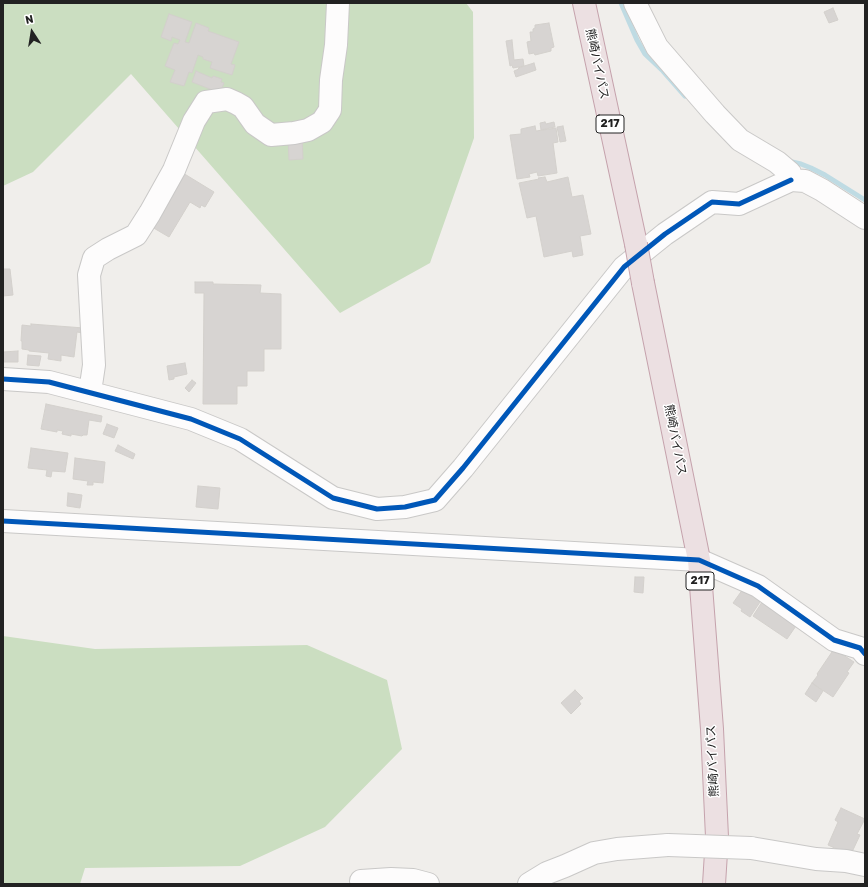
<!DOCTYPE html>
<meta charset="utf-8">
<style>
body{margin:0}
#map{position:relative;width:868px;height:887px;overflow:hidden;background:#f0eeeb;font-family:Rubik,sans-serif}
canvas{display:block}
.frame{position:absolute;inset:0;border:4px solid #222;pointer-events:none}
.north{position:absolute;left:12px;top:12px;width:40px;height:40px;-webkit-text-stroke:3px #fff;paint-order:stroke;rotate:348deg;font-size:11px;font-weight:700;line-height:16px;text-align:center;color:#222}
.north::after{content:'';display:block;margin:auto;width:14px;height:18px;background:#222;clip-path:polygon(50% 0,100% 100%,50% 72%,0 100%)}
</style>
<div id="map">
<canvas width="868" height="887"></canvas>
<div class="frame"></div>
<div class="north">N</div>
</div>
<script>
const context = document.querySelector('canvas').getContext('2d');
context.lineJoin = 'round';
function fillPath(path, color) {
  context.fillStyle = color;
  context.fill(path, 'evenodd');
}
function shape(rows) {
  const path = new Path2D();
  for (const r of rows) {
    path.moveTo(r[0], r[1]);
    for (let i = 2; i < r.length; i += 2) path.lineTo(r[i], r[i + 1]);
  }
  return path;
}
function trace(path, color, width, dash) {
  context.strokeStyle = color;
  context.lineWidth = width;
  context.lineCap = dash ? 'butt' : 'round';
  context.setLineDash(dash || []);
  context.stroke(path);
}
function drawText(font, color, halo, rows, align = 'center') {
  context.font = font + ' Rubik,"Noto Sans JP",sans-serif';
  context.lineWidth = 3;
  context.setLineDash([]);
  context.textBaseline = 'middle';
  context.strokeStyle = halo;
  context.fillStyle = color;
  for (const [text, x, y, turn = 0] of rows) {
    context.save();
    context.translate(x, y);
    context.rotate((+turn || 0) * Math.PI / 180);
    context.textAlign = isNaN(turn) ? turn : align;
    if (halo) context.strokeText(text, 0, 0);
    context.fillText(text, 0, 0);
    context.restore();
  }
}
const forest = shape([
 [3,3,466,3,473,12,474,138,430,263,340,313,131,74,33,172,3,186],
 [3,636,95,649,307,645,387,680,402,749,325,827,240,866,85,868,80,884,3,884]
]);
const stream = shape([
 [621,3,637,40,645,54,663,71,685,96],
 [789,163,792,162,801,164,811,168,825,175,865,200]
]);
const building = shape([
 [833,8,838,20,829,23,824,12,833,8],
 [169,14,192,22,185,42,189,43,196,23,209,28,208,31,239,42,231,64,235,65,232,75,210,68,212,62,203,59,203,57,198,55,192,73,189,72,184,86,170,82,175,70,165,66,174,43,178,44,180,40,172,37,171,41,161,37,169,14],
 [549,23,554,47,551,48,551,51,535,55,534,53,529,54,527,42,531,41,530,32,533,32,533,29,535,28,535,25,549,23],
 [512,40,514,60,523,59,524,66,513,68,512,65,510,66,506,41,512,40],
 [534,63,536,70,516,77,514,71,519,69,518,68,534,63],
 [196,71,212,78,213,76,222,79,221,82,224,83,220,93,192,82,196,71],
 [545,122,546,124,554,122,555,127,541,130,540,123,545,122],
 [535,126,536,131,556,128,558,142,553,143,557,173,538,176,537,172,529,174,530,177,517,179,510,135,521,134,521,129,535,126],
 [563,126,566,141,560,142,557,127,563,126],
 [288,136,302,136,303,159,289,160,288,136],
 [178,170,214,192,205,207,201,205,200,208,190,202,169,237,140,220,178,170],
 [545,177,547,182,568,177,572,197,583,195,591,234,580,236,583,255,573,257,572,251,544,257,536,216,527,218,519,183,539,179,538,178,545,177],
 [3,269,10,269,13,295,3,296,3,269],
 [195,282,213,282,213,284,261,285,260,293,281,294,281,349,264,349,264,371,247,371,247,386,237,386,237,404,203,404,204,293,195,293,195,282],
 [31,324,84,328,83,333,77,332,74,357,61,355,61,361,48,359,49,353,29,351,29,350,22,349,22,341,21,341,22,325,31,326,31,324],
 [18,351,18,362,3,362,3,352,18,351],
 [28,355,41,356,39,366,27,365,28,355],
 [185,363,187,374,174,377,174,379,169,380,167,366,185,363],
 [192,380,196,383,189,392,185,388,192,380],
 [46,404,102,416,101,422,89,420,87,435,83,435,82,436,71,434,71,436,62,434,63,431,57,430,57,432,41,429,46,404],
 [107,424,118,428,114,438,103,434,107,424],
 [118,445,135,454,133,459,115,451,118,445],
 [31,448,68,453,65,472,52,471,51,477,46,476,47,470,28,468,31,448],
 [75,458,105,462,103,483,93,482,93,485,87,485,88,481,73,479,75,458],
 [198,486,220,488,218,509,196,507,198,486],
 [68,493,82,495,80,508,67,506,68,493],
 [635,577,644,577,643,593,634,592,635,577],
 [743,589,760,602,750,617,741,611,742,609,733,603,743,589],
 [764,599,798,623,787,639,753,616,764,599],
 [834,649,854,662,847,672,849,673,833,697,812,683,818,675,817,674,834,649],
 [812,683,823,691,816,702,805,694,812,683],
 [575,690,583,698,579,701,581,704,571,714,561,703,575,690],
 [841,808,865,819,857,834,860,835,852,852,848,854,828,845,838,822,835,820,841,808]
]);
const minor = shape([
 [635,3,657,47,715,114,740,140,777,162,790,173,791,180,805,181,822,190,865,218],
 [3,379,49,382,191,419,240,439,333,498,377,509,405,507,435,500,463,468,624,267,665,234,712,202,739,204,791,180],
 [90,392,94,365,89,275,94,258,108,249,136,235,150,213,174,170,194,121,206,102,227,99,236,103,243,107,255,124,271,135,294,133,308,130,322,122,330,110,331,80,336,45,338,3],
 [3,521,699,560,758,586,834,640,860,648,865,654],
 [751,848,816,859,846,861,865,865],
 [361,881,391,879,413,880,428,884],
 [529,884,547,873,565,866,594,853,617,849,668,845]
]);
const highway = shape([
 [584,3,636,244],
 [643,283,699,560,712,729,717,837,714,884]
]);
const minorBridge = shape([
 [668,845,751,848]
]);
const highwayBridge = shape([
 [636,244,643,283]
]);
const cycleway = shape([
 [3,379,49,382,191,419,240,439,333,498,377,509,405,507,435,500,463,468,624,267,665,234,712,202,739,204,791,180],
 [3,521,699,560,758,586,834,640,860,648,865,654]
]);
const shields = [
 [610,124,28],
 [700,581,28]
];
const shieldNames = [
 ["217",610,124],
 ["217",700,581]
];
const streetNames = [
 ["熊崎バイパス",597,64,78],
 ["熊崎バイパス",675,440,79],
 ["熊崎バイパス",713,761,-93]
];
fillPath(forest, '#cbdec1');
trace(stream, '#bfdbe3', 5);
fillPath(building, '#d7d4d2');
trace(building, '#d3d0cc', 1);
trace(minor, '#c9c8c7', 24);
trace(highway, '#c5a2ac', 24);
trace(minor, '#fdfcfc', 22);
trace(highway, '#ece0e2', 22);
trace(minorBridge, '#c9c8c7', 24, []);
trace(highwayBridge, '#c5a2ac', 24, []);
trace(minorBridge, '#fdfcfc', 22);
trace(highwayBridge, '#ece0e2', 22);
trace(cycleway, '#0057b8', 5);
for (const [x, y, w] of shields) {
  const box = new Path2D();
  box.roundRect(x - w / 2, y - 9, w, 18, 3);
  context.fillStyle = '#fff';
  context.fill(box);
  trace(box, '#222', 1);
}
drawText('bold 11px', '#222', null, shieldNames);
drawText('12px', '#222', '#fff', streetNames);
</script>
